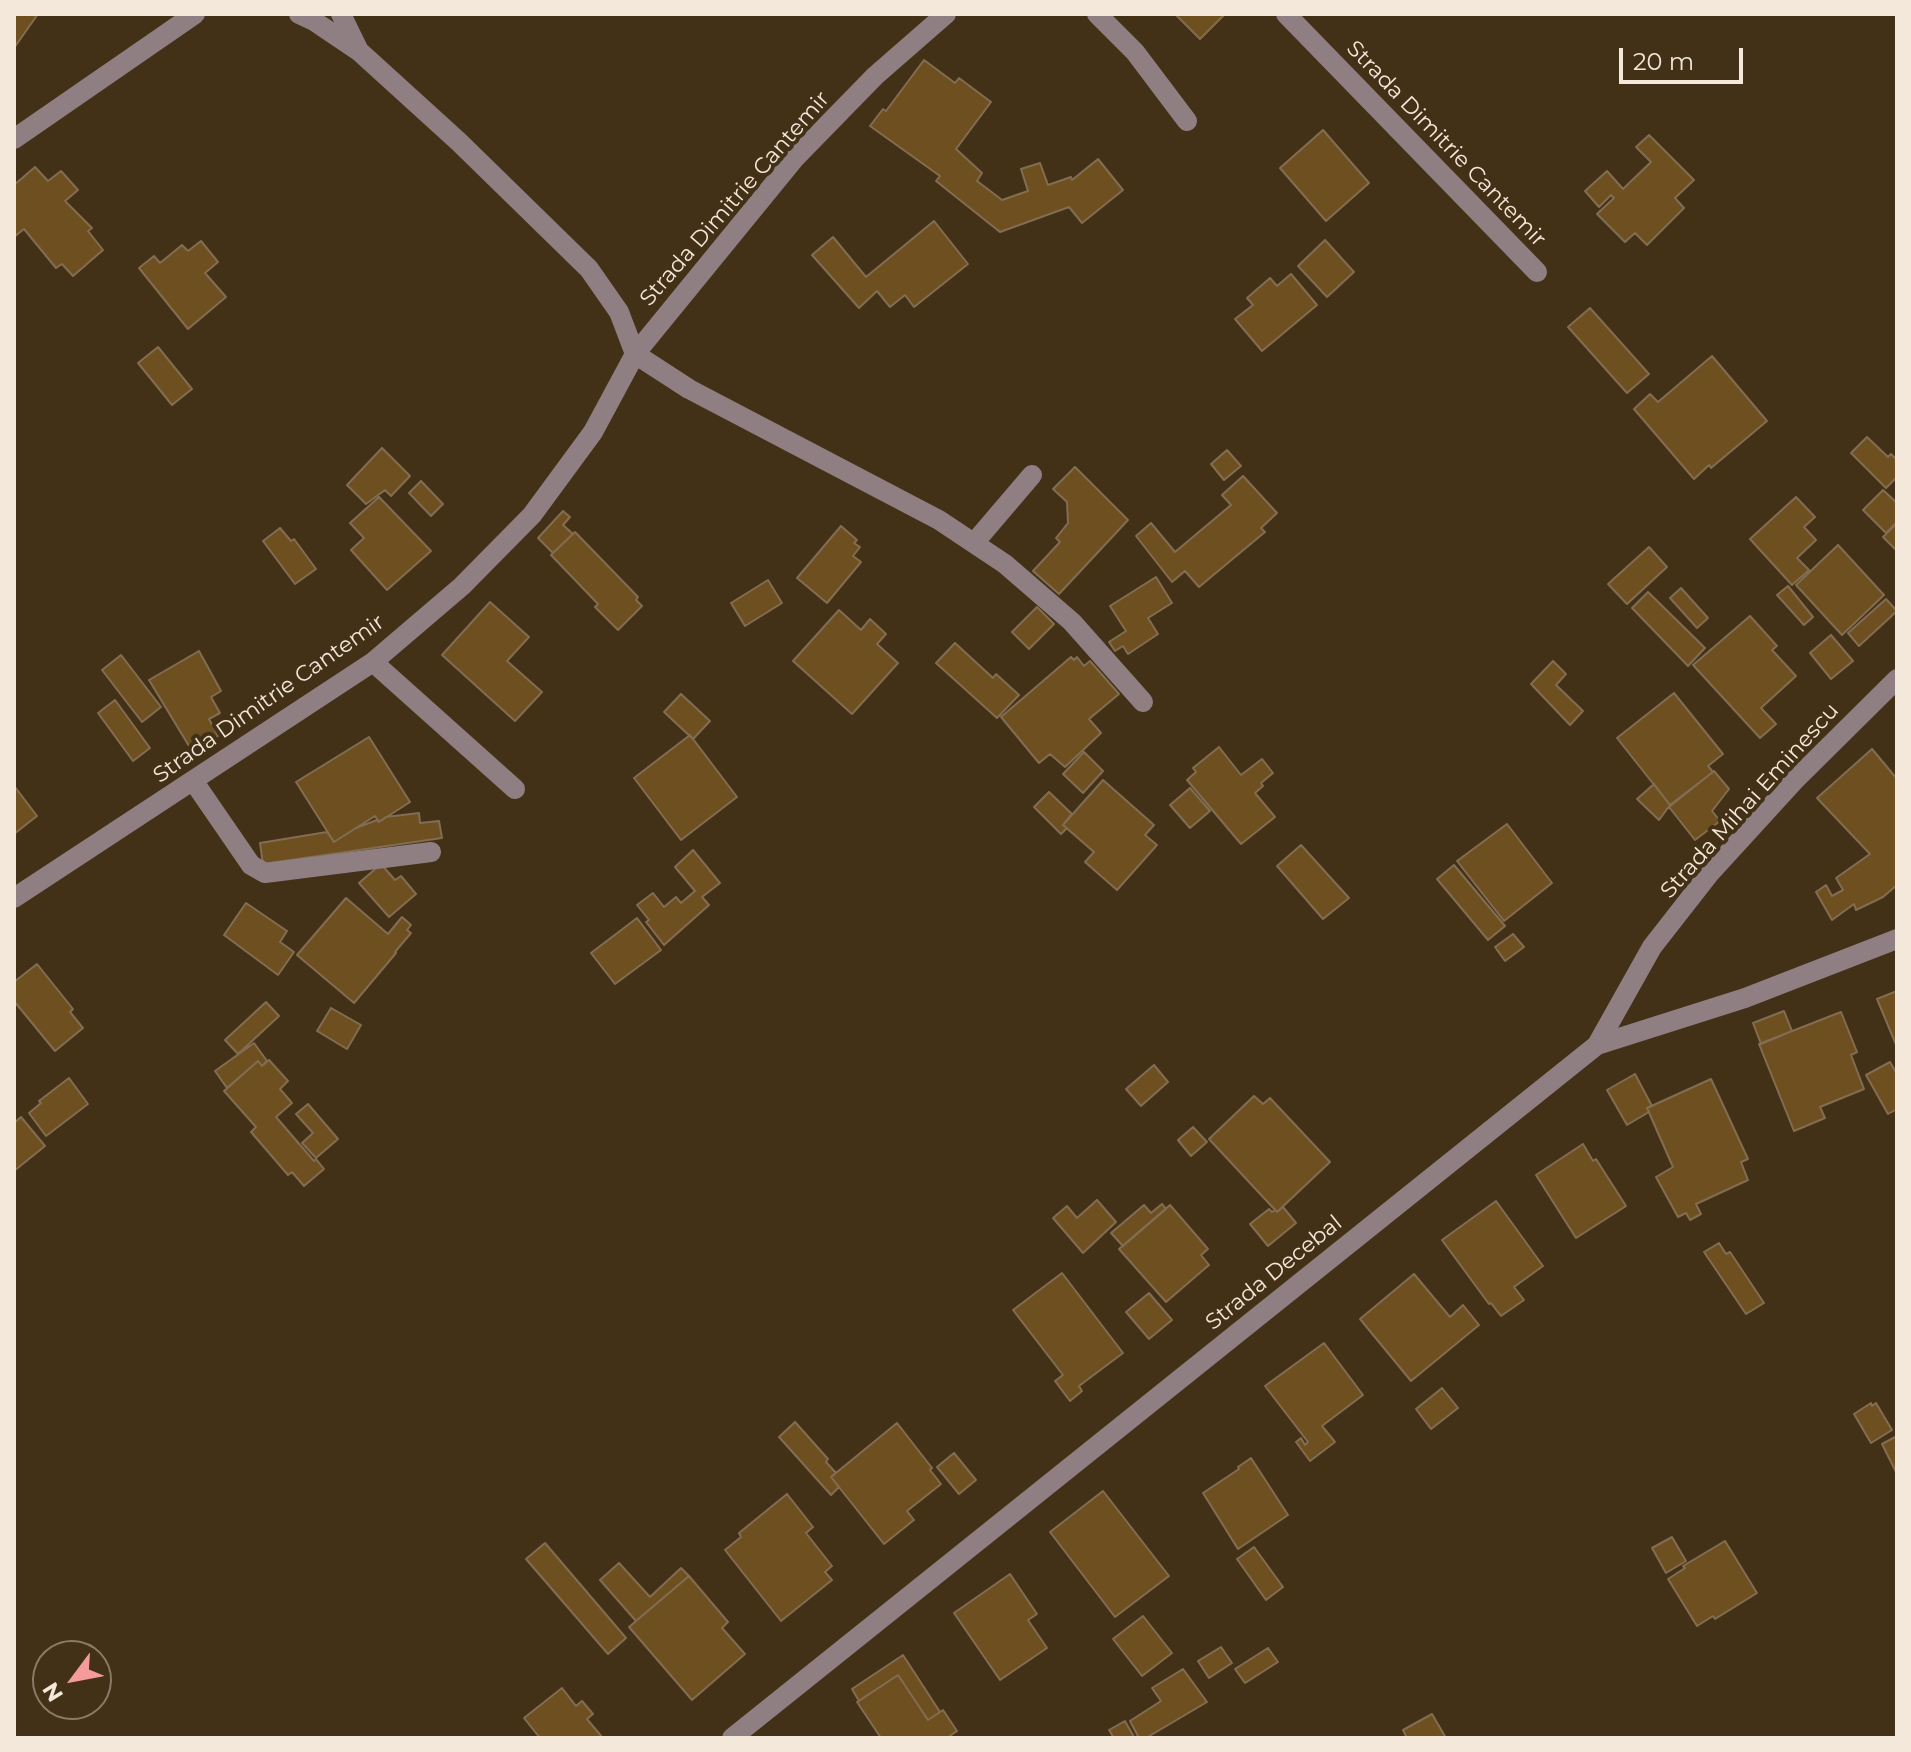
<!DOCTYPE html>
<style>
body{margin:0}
#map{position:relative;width:1911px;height:1752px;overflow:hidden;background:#433117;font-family:Montserrat,sans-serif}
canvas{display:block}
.frame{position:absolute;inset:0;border:16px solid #f3e8d9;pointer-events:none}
.north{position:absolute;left:32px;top:1640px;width:80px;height:80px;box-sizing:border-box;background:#433117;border:2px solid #897a65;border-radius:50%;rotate:238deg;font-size:22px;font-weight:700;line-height:32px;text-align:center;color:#f3e8d9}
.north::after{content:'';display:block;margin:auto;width:28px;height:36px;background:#f59b9c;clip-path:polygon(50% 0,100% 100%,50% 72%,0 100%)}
.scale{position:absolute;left:1619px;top:48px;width:124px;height:36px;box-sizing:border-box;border:4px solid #f3e8d9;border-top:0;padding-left:10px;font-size:24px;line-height:28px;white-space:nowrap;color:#f3e8d9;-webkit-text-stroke:6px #433117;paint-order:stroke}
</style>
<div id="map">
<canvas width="1911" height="1752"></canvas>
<div class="frame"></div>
<div class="north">N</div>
<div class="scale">20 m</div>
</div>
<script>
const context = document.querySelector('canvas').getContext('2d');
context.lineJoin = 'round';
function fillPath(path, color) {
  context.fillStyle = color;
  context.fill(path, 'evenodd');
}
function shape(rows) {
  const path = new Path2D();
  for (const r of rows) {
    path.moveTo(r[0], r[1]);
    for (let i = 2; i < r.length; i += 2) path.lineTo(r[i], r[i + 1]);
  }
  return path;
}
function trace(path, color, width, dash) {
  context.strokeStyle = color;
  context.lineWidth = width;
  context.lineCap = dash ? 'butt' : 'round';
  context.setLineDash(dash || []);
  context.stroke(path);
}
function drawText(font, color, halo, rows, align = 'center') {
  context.font = font + ' Montserrat,sans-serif';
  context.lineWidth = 8;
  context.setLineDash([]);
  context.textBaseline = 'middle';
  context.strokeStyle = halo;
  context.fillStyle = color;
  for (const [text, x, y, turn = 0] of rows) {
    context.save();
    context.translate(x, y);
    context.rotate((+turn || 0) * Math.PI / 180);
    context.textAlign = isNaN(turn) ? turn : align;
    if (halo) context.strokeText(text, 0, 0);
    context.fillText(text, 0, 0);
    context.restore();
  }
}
const building = shape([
 [14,14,38,14,14,48,14,14],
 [1175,14,1225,14,1200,39,1175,14],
 [924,60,955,83,959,78,991,102,956,149,982,173,977,181,1002,200,1028,191,1021,169,1040,163,1048,185,1071,177,1072,180,1098,159,1123,190,1082,223,1069,207,1000,232,936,181,940,176,870,126,883,109,886,111,924,60],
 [1323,130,1369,183,1326,221,1280,168,1323,130],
 [1649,135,1694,180,1675,198,1684,208,1647,245,1635,233,1625,242,1597,214,1614,198,1611,195,1599,207,1585,191,1607,171,1623,189,1651,162,1636,147,1649,135],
 [35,167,48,181,61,171,78,190,65,201,92,228,88,231,103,250,73,276,62,264,56,268,24,229,14,237,14,185,35,167],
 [934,221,968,264,914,307,905,295,890,307,877,291,859,308,812,255,833,237,866,277,934,221],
 [1325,240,1354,272,1327,297,1298,266,1325,240],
 [201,241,218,262,205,273,226,297,188,329,139,268,154,256,160,263,182,245,188,251,201,241],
 [1291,274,1317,305,1262,351,1235,319,1253,305,1247,298,1270,278,1277,286,1291,274],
 [1590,308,1649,374,1627,393,1568,327,1590,308],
 [158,347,192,389,172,405,138,363,158,347],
 [1712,356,1767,421,1711,468,1709,465,1694,479,1634,409,1650,394,1658,402,1712,356],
 [1867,437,1888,457,1891,454,1897,460,1897,477,1886,488,1851,453,1867,437],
 [382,448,410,476,391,496,385,490,366,504,347,485,382,448],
 [1227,450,1241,466,1224,480,1211,464,1227,450],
 [1075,467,1128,520,1059,594,1033,571,1060,542,1056,538,1068,523,1067,502,1053,489,1075,467],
 [1243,476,1277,513,1261,528,1265,532,1199,587,1185,571,1172,582,1136,536,1151,523,1175,552,1231,505,1222,495,1243,476],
 [421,481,443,504,431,516,409,493,421,481],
 [1883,490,1897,503,1897,522,1886,533,1863,510,1883,490],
 [379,497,431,551,387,590,351,550,364,538,350,523,379,497],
 [1796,497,1815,517,1804,527,1816,540,1797,558,1809,570,1792,585,1750,539,1796,497],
 [563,511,570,517,563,525,573,534,553,553,538,538,563,511],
 [1897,523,1897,551,1883,537,1897,523],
 [841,526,857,540,854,543,860,547,853,556,861,562,827,603,797,578,841,526],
 [280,528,291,541,294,539,316,569,295,584,263,541,280,528],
 [575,532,638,597,636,600,642,606,618,630,595,607,598,604,551,555,575,532],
 [1838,545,1884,595,1842,635,1796,585,1838,545],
 [1649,547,1667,567,1627,604,1608,584,1649,547],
 [1156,577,1172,603,1148,618,1158,634,1128,654,1123,646,1115,651,1109,642,1126,631,1110,606,1156,577],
 [768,580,782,603,745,626,731,603,768,580],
 [1788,586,1813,617,1804,625,1777,595,1788,586],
 [1681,588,1708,618,1697,628,1670,598,1681,588],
 [1648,592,1705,648,1688,666,1632,608,1648,592],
 [1886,599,1897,611,1859,646,1848,633,1886,599],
 [490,602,529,637,507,661,542,692,515,721,442,655,490,602],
 [1037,607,1054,624,1029,649,1012,632,1037,607],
 [839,610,861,630,870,619,886,634,877,644,898,663,852,714,793,661,839,610],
 [1750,616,1777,646,1772,650,1796,676,1761,708,1776,724,1760,738,1693,665,1750,616],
 [1831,635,1853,661,1831,679,1810,653,1831,635],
 [955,643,993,678,996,674,1019,695,997,718,936,663,955,643],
 [199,651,221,691,211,697,220,713,209,719,218,736,192,751,149,680,199,651],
 [121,655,161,707,142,722,102,670,121,655],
 [1071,657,1074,660,1077,657,1084,666,1090,661,1119,694,1089,719,1101,733,1065,767,1050,754,1039,763,1001,717,1071,657],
 [1553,661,1566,674,1556,685,1583,711,1570,725,1531,684,1553,661],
 [1674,693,1723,754,1708,766,1713,772,1670,805,1617,738,1674,693],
 [681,694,710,721,693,739,664,712,681,694],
 [115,700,150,748,133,761,98,713,115,700],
 [690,735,737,797,681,840,634,778,690,735],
 [369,737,410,802,379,822,375,816,334,842,296,782,369,737],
 [1219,747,1241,775,1262,759,1273,773,1261,783,1263,786,1255,793,1275,817,1241,844,1187,780,1196,772,1193,768,1219,747],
 [1872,749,1897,779,1897,885,1883,897,1856,910,1854,904,1832,920,1816,892,1826,885,1832,896,1843,890,1836,878,1870,854,1817,798,1872,749],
 [1084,752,1103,771,1083,793,1063,774,1084,752],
 [1714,771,1729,789,1712,811,1720,821,1695,840,1669,807,1714,771],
 [1103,780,1154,825,1145,835,1157,845,1117,890,1085,862,1094,852,1063,825,1103,780],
 [1654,784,1670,805,1659,820,1637,799,1654,784],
 [15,787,37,816,14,834,14,788,15,787],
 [1190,788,1210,811,1190,828,1170,805,1190,788],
 [1049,792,1072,814,1063,825,1067,828,1061,834,1034,807,1049,792],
 [419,813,420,823,439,821,442,838,263,864,260,843,327,832,334,842,356,828,377,820,379,822,386,817,419,813],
 [1507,824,1552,883,1504,921,1457,861,1507,824],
 [1301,845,1349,898,1323,919,1277,866,1301,845],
 [693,850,720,883,702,897,709,905,664,945,646,922,649,920,637,905,653,893,664,907,676,897,681,903,695,891,675,867,693,850],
 [381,864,395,880,401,876,416,894,389,917,359,883,381,864],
 [1454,865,1505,926,1488,940,1437,879,1454,865],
 [346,898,388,934,402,917,411,925,407,930,411,933,395,952,396,953,354,1003,297,955,346,898],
 [246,903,287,931,280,942,294,952,278,975,224,935,246,903],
 [637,918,661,950,615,984,591,953,637,918],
 [1513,934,1524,947,1505,961,1495,947,1513,934],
 [37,964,73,1009,70,1012,83,1028,55,1051,14,1001,14,982,37,964],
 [1897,991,1897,1047,1877,999,1897,991],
 [266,1002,279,1016,238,1054,225,1040,266,1002],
 [331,1008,361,1025,347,1049,317,1031,331,1008],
 [1784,1011,1792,1031,1761,1044,1753,1023,1784,1011],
 [1841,1012,1857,1052,1851,1055,1864,1089,1820,1107,1825,1118,1794,1131,1759,1044,1841,1012],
 [254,1043,267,1061,262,1066,258,1061,227,1088,215,1071,254,1043],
 [269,1060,288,1081,280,1089,292,1103,276,1117,314,1161,316,1159,324,1169,304,1186,292,1172,288,1175,251,1132,256,1127,224,1091,258,1061,262,1066,269,1060],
 [1890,1062,1897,1074,1897,1109,1888,1114,1866,1075,1890,1062],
 [1154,1065,1168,1082,1141,1106,1126,1089,1154,1065],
 [1635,1074,1652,1106,1647,1108,1649,1112,1627,1125,1607,1090,1635,1074],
 [69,1078,88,1104,46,1136,29,1113,41,1103,39,1101,69,1078],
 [1711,1079,1748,1159,1741,1162,1748,1180,1696,1204,1701,1214,1690,1220,1686,1213,1678,1217,1656,1177,1673,1167,1647,1108,1711,1079],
 [1254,1096,1263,1104,1270,1098,1330,1162,1277,1212,1209,1139,1254,1096],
 [308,1104,338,1139,316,1158,302,1143,313,1133,296,1114,308,1104],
 [21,1117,45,1146,14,1171,14,1123,21,1117],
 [1193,1127,1207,1142,1191,1156,1178,1140,1193,1127],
 [1583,1144,1593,1161,1596,1159,1626,1206,1576,1238,1536,1175,1583,1144],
 [1097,1200,1116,1222,1083,1253,1053,1218,1067,1206,1077,1218,1097,1200],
 [1496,1201,1543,1266,1514,1287,1524,1300,1501,1316,1491,1303,1489,1304,1442,1240,1496,1201],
 [1162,1204,1166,1209,1123,1246,1111,1233,1144,1205,1151,1213,1162,1204],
 [1170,1205,1208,1249,1201,1255,1209,1265,1166,1302,1119,1249,1170,1205],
 [1283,1207,1296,1223,1268,1246,1250,1224,1269,1209,1272,1212,1275,1210,1277,1212,1283,1207],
 [1719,1243,1726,1254,1730,1252,1764,1303,1746,1314,1704,1252,1719,1243],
 [1062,1273,1123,1353,1079,1386,1082,1391,1070,1401,1055,1381,1063,1375,1013,1310,1062,1273],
 [1414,1274,1450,1317,1463,1305,1479,1325,1411,1381,1360,1319,1414,1274],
 [1149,1293,1172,1320,1149,1339,1126,1312,1149,1293],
 [1324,1343,1363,1395,1322,1426,1335,1442,1310,1461,1296,1442,1301,1438,1305,1445,1308,1442,1265,1386,1324,1343],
 [1442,1388,1458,1408,1431,1429,1416,1409,1442,1388],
 [1871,1403,1872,1406,1876,1403,1892,1430,1871,1443,1854,1414,1871,1403],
 [795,1422,828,1459,826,1462,836,1473,831,1477,839,1487,831,1495,779,1437,795,1422],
 [897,1423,932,1468,930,1470,941,1484,907,1511,914,1520,884,1544,831,1477,897,1423],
 [1897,1436,1897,1474,1882,1444,1897,1436],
 [954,1453,976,1480,959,1494,937,1467,954,1453],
 [1251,1458,1288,1515,1238,1549,1203,1493,1239,1469,1238,1467,1251,1458],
 [1103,1491,1169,1576,1115,1617,1050,1532,1103,1491],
 [787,1494,813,1527,806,1533,832,1566,825,1572,832,1580,781,1621,725,1550,741,1537,739,1533,787,1494],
 [1672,1537,1686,1561,1666,1573,1652,1548,1672,1537],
 [1725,1541,1757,1593,1715,1619,1713,1616,1697,1626,1668,1579,1685,1568,1683,1566,1725,1541],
 [545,1543,626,1638,608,1654,526,1559,545,1543],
 [1254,1547,1283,1587,1266,1600,1237,1559,1254,1547],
 [619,1563,650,1597,681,1568,689,1576,636,1621,600,1580,619,1563],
 [1010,1574,1037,1614,1028,1620,1047,1648,1000,1680,954,1613,1010,1574],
 [689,1576,728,1622,722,1628,745,1654,692,1700,629,1627,689,1576],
 [1143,1616,1172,1653,1142,1676,1113,1639,1143,1616],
 [1221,1647,1232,1663,1209,1678,1198,1661,1221,1647],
 [1268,1648,1278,1662,1245,1683,1235,1669,1268,1648],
 [903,1655,940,1712,928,1720,898,1675,859,1701,852,1689,903,1655],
 [1183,1669,1207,1702,1146,1738,1139,1738,1130,1721,1161,1701,1152,1688,1183,1669],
 [898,1675,928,1720,943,1710,957,1731,947,1738,881,1738,857,1702,898,1675],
 [562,1688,576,1706,582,1701,593,1714,587,1719,602,1737,540,1738,524,1718,562,1688],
 [1432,1714,1446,1738,1407,1738,1403,1730,1432,1714],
 [1125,1721,1134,1737,1114,1738,1109,1730,1125,1721]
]);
const minor = shape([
 [299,14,314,21,360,52,459,142,589,269,619,312,635,354,689,389,939,520,1005,564,1072,622,1143,702],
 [341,14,358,49],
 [1097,14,1135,52,1187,121],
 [1286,14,1537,272],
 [14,139,195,14],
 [974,543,1032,475],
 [373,662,515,789],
 [194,782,251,865,265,873,431,852],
 [14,898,373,662,462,586,532,515,593,432,635,354,795,158,875,76,946,14],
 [1597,1045,1652,947,1709,874,1794,781,1897,679],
 [732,1738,1597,1045,1745,998,1897,939]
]);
const streetNames = [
 ["Strada Dimitrie Cantemir",1446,144,46],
 ["Strada Dimitrie Cantemir",735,199,-49],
 ["Strada Dimitrie Cantemir",269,699,-35],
 ["Strada Mihai Eminescu",1750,801,-48],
 ["Strada Decebal",1274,1273,-39]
];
fillPath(building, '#6e4f20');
trace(building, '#826d52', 2);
trace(minor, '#8f7e82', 20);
drawText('22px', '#f3e8d9', '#433117', streetNames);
</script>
